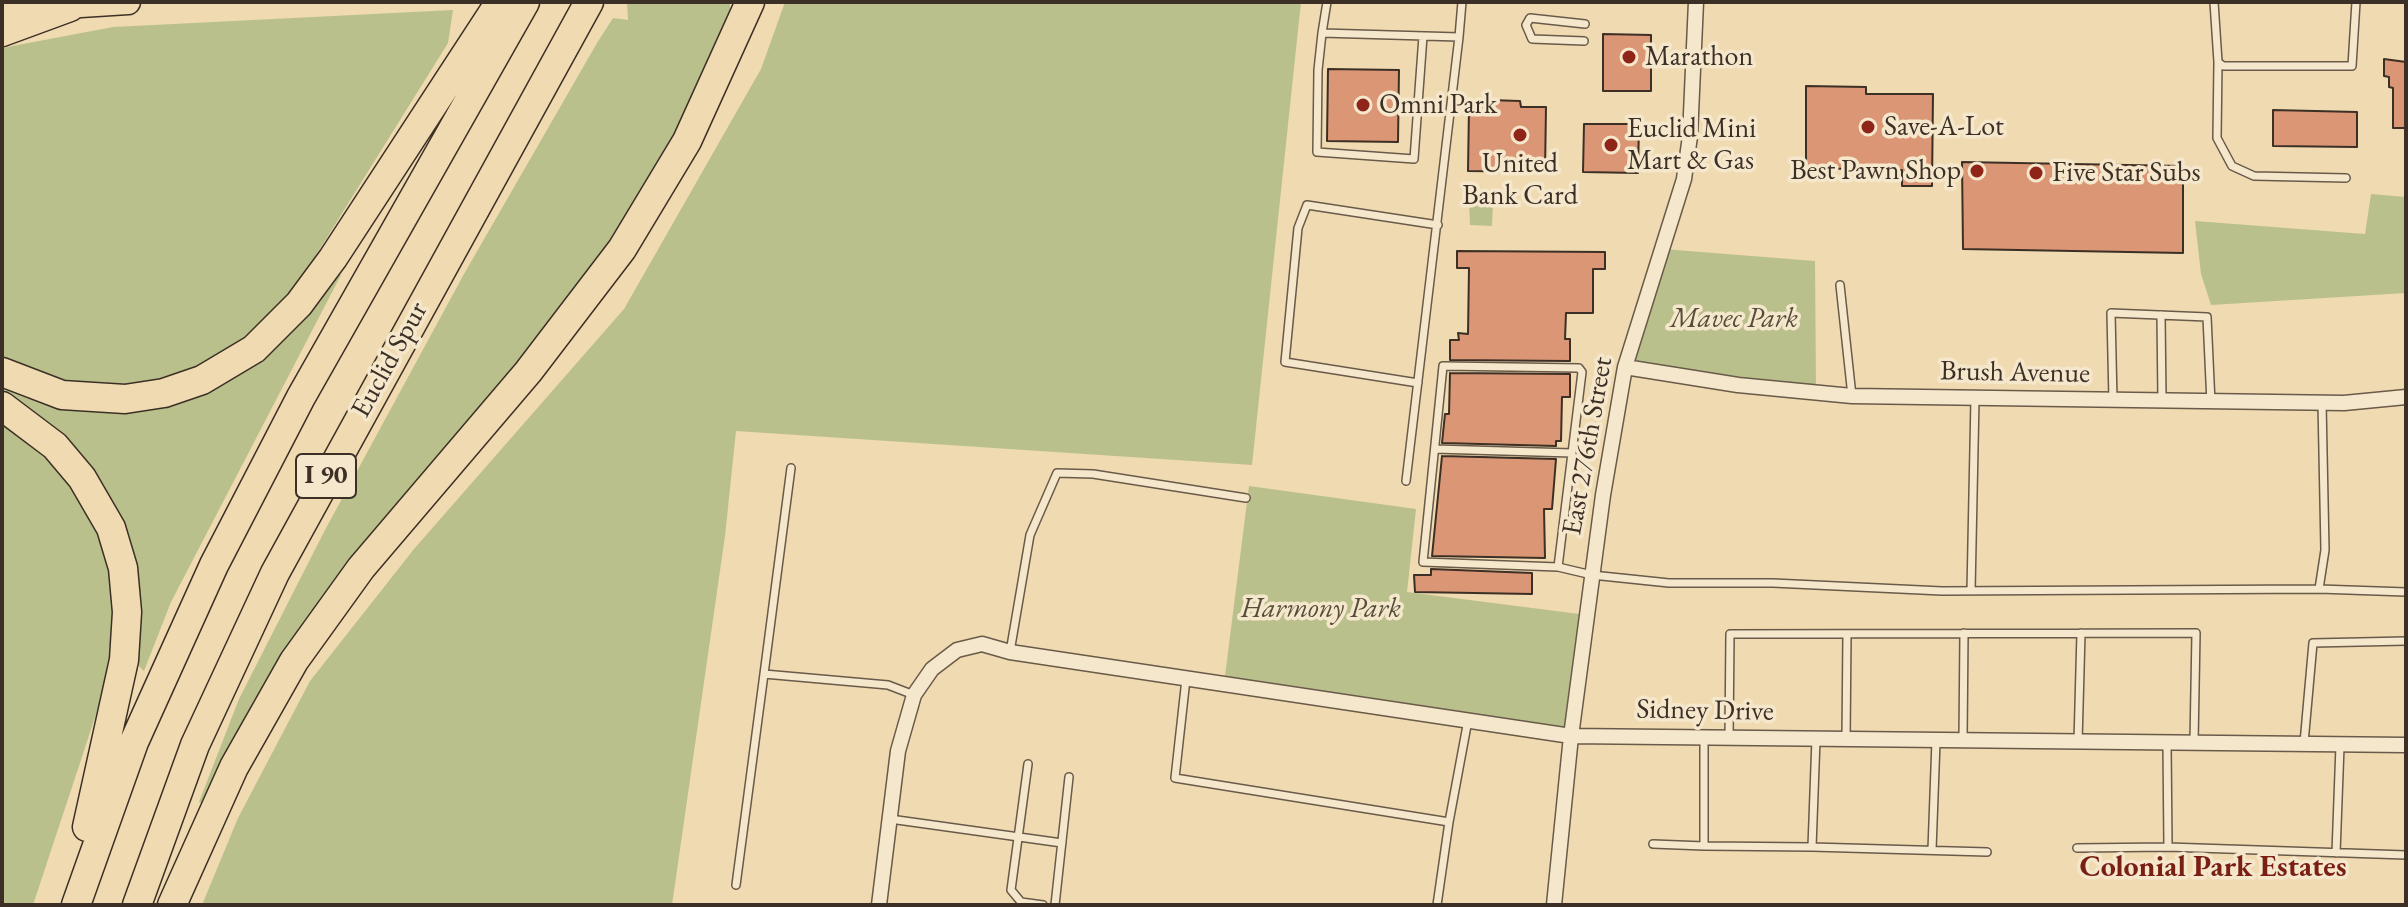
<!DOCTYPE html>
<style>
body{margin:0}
#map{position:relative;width:2408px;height:907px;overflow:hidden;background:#f0dab1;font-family:"EB Garamond",serif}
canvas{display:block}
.frame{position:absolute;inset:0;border:4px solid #3c3026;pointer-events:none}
</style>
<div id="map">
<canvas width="2408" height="907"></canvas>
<div class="frame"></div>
</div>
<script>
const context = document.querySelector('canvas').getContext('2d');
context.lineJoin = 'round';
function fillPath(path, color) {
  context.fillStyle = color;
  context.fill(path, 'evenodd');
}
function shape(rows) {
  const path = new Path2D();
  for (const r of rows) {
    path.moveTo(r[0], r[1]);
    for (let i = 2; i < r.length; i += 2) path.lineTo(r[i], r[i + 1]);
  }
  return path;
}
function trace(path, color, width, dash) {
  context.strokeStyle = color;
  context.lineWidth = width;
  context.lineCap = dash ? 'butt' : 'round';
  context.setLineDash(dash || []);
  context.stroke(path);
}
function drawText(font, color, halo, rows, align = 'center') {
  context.font = font + ' "EB Garamond",serif';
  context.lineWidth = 7;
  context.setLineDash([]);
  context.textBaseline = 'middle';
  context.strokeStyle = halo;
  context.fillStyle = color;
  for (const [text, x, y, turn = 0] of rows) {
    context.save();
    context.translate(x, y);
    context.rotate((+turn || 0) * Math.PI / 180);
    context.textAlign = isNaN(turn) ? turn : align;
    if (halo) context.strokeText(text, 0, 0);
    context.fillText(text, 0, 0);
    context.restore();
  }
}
const green = shape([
 [627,2,730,2,730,16,690,107,638,206,206,805,199,802,239,699,325,530,464,274,597,43,613,18,628,20],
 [785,2,1301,2,1252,465,736,431,725,536,672,905,202,905,238,818,310,681,414,549,624,309,761,69],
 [453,10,448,43,285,305,263,323,205,367,157,386,70,382,9,367,2,362,2,48,113,27],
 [2371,194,2406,197,2406,293,2211,305,2201,274,2195,221,2365,234],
 [1469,202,1493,202,1492,226,1470,225],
 [1663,249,1815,261,1816,392,1625,367],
 [332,271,341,275,171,602,144,671,137,664,132,557,2,396,2,383,179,397],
 [2,420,60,466,102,540,115,607,115,657,33,905,2,905],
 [1249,486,1416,509,1407,592,1587,615,1571,736,1224,684]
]);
const building = shape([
 [1603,34,1651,35,1651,91,1603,91,1603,34],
 [2384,59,2406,62,2406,128,2393,128,2393,88,2389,87,2389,77,2384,76,2384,59],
 [1328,69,1399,70,1398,142,1327,141,1328,69],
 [1806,86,1866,87,1866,94,1933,94,1932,186,1902,186,1902,170,1806,168,1806,86],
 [1489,100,1520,101,1521,107,1546,107,1545,172,1468,171,1469,107,1489,107,1489,100],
 [2273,110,2357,112,2357,147,2273,146,2273,110],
 [1584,124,1639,124,1638,173,1583,172,1584,124],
 [1962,162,2183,166,2183,253,1963,249,1962,162],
 [1457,251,1605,252,1605,269,1593,269,1593,313,1566,313,1565,339,1570,339,1570,361,1450,360,1450,340,1459,340,1458,333,1468,334,1469,268,1457,268,1457,251],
 [1450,373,1570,374,1570,397,1562,397,1561,441,1556,441,1556,446,1442,443,1445,414,1449,414,1450,373],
 [1442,456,1556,459,1552,509,1544,509,1545,558,1432,556,1442,456],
 [1431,569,1532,573,1532,594,1415,592,1414,575,1431,575,1431,569]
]);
const service = shape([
 [1327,2,1322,33,1459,37,1462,2],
 [2214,2,2218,62,2223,66,2352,66,2356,2],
 [1322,33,1318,70,1317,152,1414,159,1423,36],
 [1584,41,1532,39,1526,25,1530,18,1585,24],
 [2218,62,2217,138,2232,166,2254,176,2346,178],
 [1840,285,1852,396],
 [2161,315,2162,400],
 [1418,383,1285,362,1298,228,1307,205,1438,225],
 [2113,400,2111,313,2207,317,2211,403],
 [2322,403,2325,550,2319,589,2406,592],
 [1435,449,1572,453],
 [791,468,764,674,888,685,914,695],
 [1406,481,1459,37],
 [1558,567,1582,372,1579,368,1443,366,1423,562,1558,567,1592,575,1669,583,1773,583,1942,591,2319,589],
 [1971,591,1975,399],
 [1010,652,1030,535,1057,473,1093,474,1246,498],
 [1186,679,1175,778,1449,822,1437,905],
 [1729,738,1730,634,2196,633,2194,742],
 [1846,739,1847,634],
 [1963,739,1964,633],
 [2078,742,2081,633],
 [2304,743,2313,643,2406,641],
 [2167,744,2168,847,2406,855],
 [1028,764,1011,890,1021,902,1043,905],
 [890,819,1062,843],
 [1449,822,1468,720],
 [1653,844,1704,846,1704,737],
 [1704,846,1812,847,1816,739],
 [1812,847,1987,852],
 [2077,848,2168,847],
 [1932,850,1936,741],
 [2336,853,2340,746],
 [736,885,764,674],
 [1055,905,1069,777]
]);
const minor = shape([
 [1625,367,1738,385,1852,396,2344,403,2406,397],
 [879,905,898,751,914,695,932,669,957,650,982,644,1010,652,1571,736,2406,745],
 [1554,905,1571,736,1603,495,1625,367,1684,179,1690,136,1696,2]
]);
const primary = shape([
 [2,10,128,2]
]);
const motorway = shape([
 [2,32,70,7],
 [2,372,62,395,125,399,164,393,202,380,254,349,299,304,333,258,500,2],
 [2,406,55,446,82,478,111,528,123,568,127,612,124,660,87,827],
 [76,905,134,742,214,565,301,397,525,2],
 [137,905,195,745,275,573,589,2],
 [172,905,234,767,294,661,361,568,528,372,622,249,687,141,750,2]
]);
const markers = [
 [1629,57,8,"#8f2418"],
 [1363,105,8,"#8f2418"],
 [1868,127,8,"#8f2418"],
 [1520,135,8,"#8f2418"],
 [1611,145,8,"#8f2418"],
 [1977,171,8,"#8f2418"],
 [2036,173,8,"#8f2418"]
];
const shields = [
 [326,476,60]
];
const shieldNames = [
 ["I 90",326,476]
];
const poiNames = [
 ["Marathon",1645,57],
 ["Omni Park",1379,105],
 ["Save-A-Lot",1884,127],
 ["Euclid Mini",1627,129],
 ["Mart & Gas",1627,161],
 ["United",1520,164,"center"],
 ["Bank Card",1520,196,"center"],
 ["Best Pawn Shop",1961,171,"right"],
 ["Five Star Subs",2052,173]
];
const parkNames = [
 ["Mavec Park",1734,319],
 ["Harmony Park",1321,609]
];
const streetNames = [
 ["Euclid Spur",390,360,-61],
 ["Brush Avenue",2015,373,1],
 ["East 276th Street",1588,446,-80],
 ["Sidney Drive",1705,711,1]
];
const neighbourhoodNames = [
 ["Colonial Park Estates",2213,868]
];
fillPath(green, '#bac08c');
fillPath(building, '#db9675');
trace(building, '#3c3026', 2);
trace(service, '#695a49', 10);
trace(minor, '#695a49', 17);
trace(primary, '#3c3026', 27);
trace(motorway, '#3c3026', 31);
trace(service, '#f5e7cc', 7);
trace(minor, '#f5e7cc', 14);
trace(primary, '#f0dab1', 24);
trace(motorway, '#f0dab1', 28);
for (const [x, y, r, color] of markers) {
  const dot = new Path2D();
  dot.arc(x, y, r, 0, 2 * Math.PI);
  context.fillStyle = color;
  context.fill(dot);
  trace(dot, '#f5e7cc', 3);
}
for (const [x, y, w] of shields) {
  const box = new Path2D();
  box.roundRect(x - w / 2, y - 22, w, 44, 6);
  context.fillStyle = '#f5e7cc';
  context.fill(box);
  trace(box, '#3c3026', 2);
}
drawText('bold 26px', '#3c3026', null, shieldNames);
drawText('28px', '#3c3026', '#f5e7cc', poiNames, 'left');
drawText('italic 28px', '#554d3a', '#f5e7cc', parkNames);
drawText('28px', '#3c3026', '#f5e7cc', streetNames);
drawText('bold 30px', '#7a1f14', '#f5e7cc', neighbourhoodNames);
</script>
